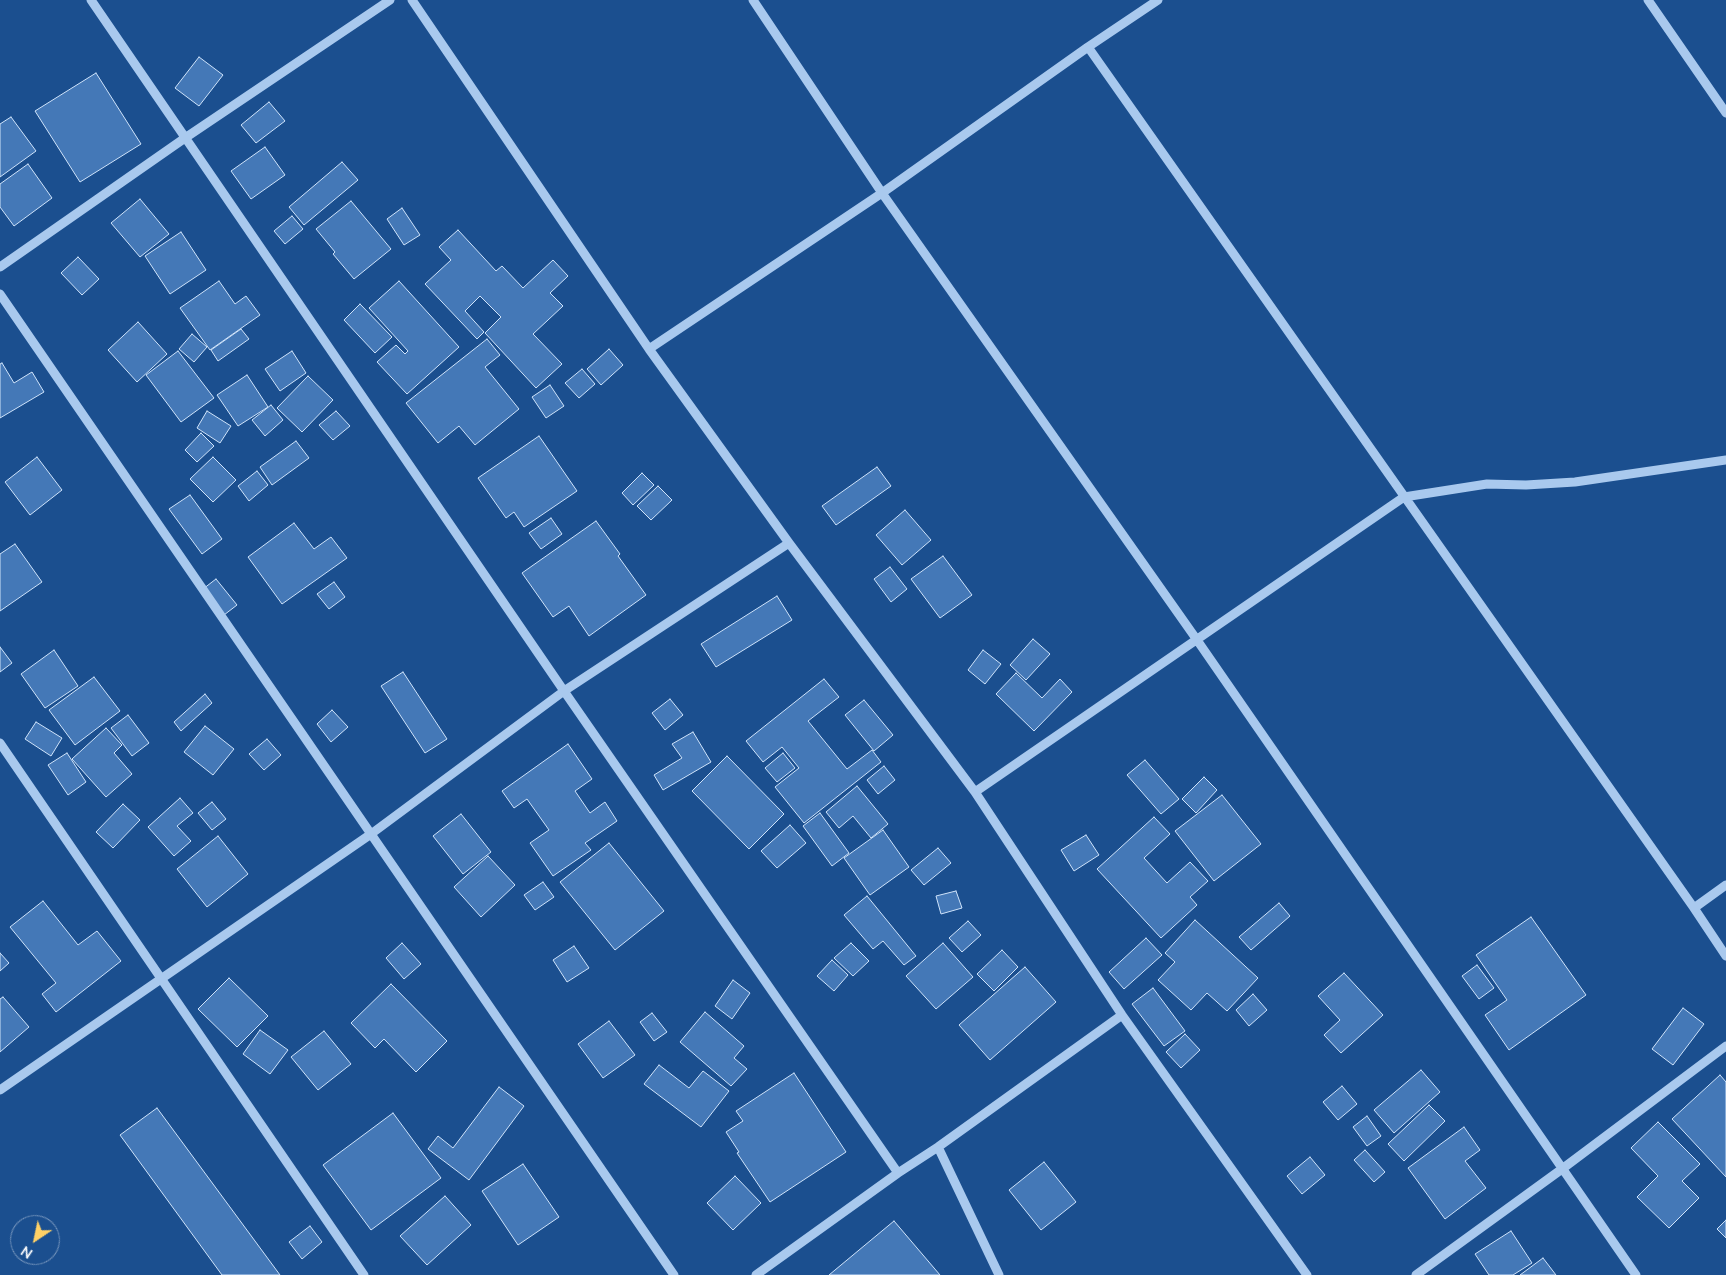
<!DOCTYPE html>
<style>
body{margin:0}
#map{position:relative;width:1726px;height:1275px;overflow:hidden;background:#1b4f8f;font-family:"Nunito Sans",sans-serif}
canvas{display:block}
.north{position:absolute;left:10px;top:1215px;width:50px;height:50px;box-sizing:border-box;background:#1b4f8f;border:1px solid #7695bc;border-radius:50%;rotate:214deg;font-size:14px;font-weight:700;line-height:20px;text-align:center;color:#fff}
.north::after{content:'';display:block;margin:auto;width:18px;height:22px;background:#ffd166;clip-path:polygon(50% 0,100% 100%,50% 72%,0 100%)}
</style>
<div id="map">
<canvas width="1726" height="1275"></canvas>
<div class="north">N</div>
</div>
<script>
const context = document.querySelector('canvas').getContext('2d');
context.lineJoin = 'round';
function fillPath(path, color) {
  context.fillStyle = color;
  context.fill(path, 'evenodd');
}
function shape(rows) {
  const path = new Path2D();
  for (const r of rows) {
    path.moveTo(r[0], r[1]);
    for (let i = 2; i < r.length; i += 2) path.lineTo(r[i], r[i + 1]);
  }
  return path;
}
function trace(path, color, width, dash) {
  context.strokeStyle = color;
  context.lineWidth = width;
  context.lineCap = dash ? 'butt' : 'round';
  context.setLineDash(dash || []);
  context.stroke(path);
}
const building = shape([
 [199,57,223,75,199,106,175,88,199,57],
 [96,73,141,144,80,182,35,111,96,73],
 [269,102,285,121,256,143,241,125,269,102],
 [11,117,36,151,0,177,0,124,11,117],
 [265,147,285,175,251,199,231,171,265,147],
 [342,162,358,180,304,225,289,207,342,162],
 [28,164,52,198,14,226,0,207,0,184,28,164],
 [140,199,169,234,140,257,111,223,140,199],
 [351,201,391,249,354,279,333,254,335,252,316,229,351,201],
 [402,208,420,235,404,245,387,219,402,208],
 [292,216,303,229,285,244,274,231,292,216],
 [458,230,496,271,502,266,523,288,553,260,568,276,550,293,563,306,533,334,562,364,536,388,485,333,501,317,480,296,465,311,484,332,477,339,425,284,451,260,439,247,458,230],
 [181,232,206,270,170,294,145,256,181,232],
 [78,257,99,279,82,295,61,273,78,257],
 [219,281,235,304,246,296,260,315,210,350,180,308,219,281],
 [399,281,459,347,407,394,377,362,396,345,405,354,408,351,369,308,399,281],
 [360,304,392,337,375,353,344,320,360,304],
 [138,322,167,354,137,382,108,350,138,322],
 [241,329,249,339,218,361,211,350,241,329],
 [192,334,207,347,194,362,179,349,192,334],
 [487,339,500,355,485,367,519,409,475,445,459,426,438,443,406,403,487,339],
 [609,349,623,365,601,385,587,369,609,349],
 [178,351,214,398,181,422,146,375,178,351],
 [292,351,306,373,280,391,265,369,292,351],
 [2,363,14,383,32,372,44,392,0,418,0,364,2,363],
 [582,369,595,384,579,398,565,383,582,369],
 [247,375,268,407,238,426,217,395,247,375],
 [308,376,333,400,302,432,277,408,308,376],
 [550,385,564,406,546,418,532,397,550,385],
 [271,405,283,420,265,436,252,420,271,405],
 [207,411,231,426,220,443,197,428,207,411],
 [336,411,350,426,333,440,319,425,336,411],
 [201,433,214,446,197,462,185,450,201,433],
 [539,436,577,491,524,527,514,512,506,518,478,478,539,436],
 [296,441,309,458,272,485,260,467,296,441],
 [37,457,62,490,30,515,5,482,37,457],
 [213,457,236,480,213,502,190,479,213,457],
 [877,467,891,486,836,525,822,506,877,467],
 [257,471,268,485,249,501,238,486,257,471],
 [642,473,654,485,633,505,622,493,642,473],
 [658,486,672,500,651,520,637,506,658,486],
 [190,495,222,539,202,554,169,509,190,495],
 [905,510,931,540,902,565,876,535,905,510],
 [551,518,562,534,541,549,529,533,551,518],
 [596,521,620,554,618,556,646,595,589,636,569,606,553,617,522,573,596,521],
 [294,523,314,549,331,537,347,558,282,604,248,557,294,523],
 [15,544,42,582,0,611,0,554,15,544],
 [943,556,972,595,940,618,911,579,943,556],
 [890,567,907,589,891,602,874,579,890,567],
 [216,579,237,605,224,615,203,589,216,579],
 [334,582,345,597,329,609,317,594,334,582],
 [777,596,792,620,716,667,701,644,777,596],
 [1033,639,1050,654,1026,680,1010,665,1033,639],
 [0,647,12,663,0,672,0,647],
 [54,650,78,686,45,708,21,674,54,650],
 [983,650,1001,664,985,684,968,670,983,650],
 [403,672,447,739,425,753,381,686,403,672],
 [1016,673,1042,698,1060,679,1072,692,1034,731,996,694,1016,673],
 [94,677,120,711,75,745,49,710,94,677],
 [824,679,839,697,808,721,847,769,872,750,881,762,804,823,775,787,799,768,782,747,763,762,746,741,824,679],
 [205,694,212,703,181,731,174,722,205,694],
 [670,699,683,715,665,730,652,713,670,699],
 [864,700,893,735,874,751,845,715,864,700],
 [332,710,348,727,331,742,317,724,332,710],
 [128,715,149,743,132,756,111,728,128,715],
 [36,722,62,738,51,756,25,739,36,722],
 [205,726,234,749,213,775,184,752,205,726],
 [106,728,122,745,114,753,132,774,106,797,72,759,106,728],
 [693,732,711,762,663,790,654,775,682,758,672,744,693,732],
 [267,739,281,755,264,770,249,754,267,739],
 [568,744,592,779,575,791,590,813,605,802,617,821,585,843,591,850,553,876,530,843,549,830,527,799,514,808,502,791,568,744],
 [67,753,86,782,68,795,48,765,67,753],
 [783,753,795,768,777,782,765,768,783,753],
 [727,756,784,814,749,849,692,791,727,756],
 [1145,760,1179,799,1161,814,1127,775,1145,760],
 [884,766,895,780,878,794,867,780,884,766],
 [1204,777,1217,790,1196,813,1182,799,1204,777],
 [857,786,888,824,871,838,853,816,839,828,826,812,857,786],
 [1222,795,1261,844,1214,881,1175,831,1222,795],
 [180,798,193,813,177,826,191,841,174,856,148,827,180,798],
 [212,802,226,819,212,830,198,813,212,802],
 [123,804,140,820,113,848,96,832,123,804],
 [820,813,849,853,832,866,803,826,820,813],
 [461,814,491,852,463,874,433,836,461,814],
 [1154,817,1170,834,1144,858,1167,883,1190,862,1208,881,1190,897,1197,905,1161,938,1097,869,1154,817],
 [790,825,806,843,777,868,761,851,790,825],
 [883,830,909,867,870,895,844,858,883,830],
 [1086,835,1099,855,1074,871,1061,850,1086,835],
 [218,836,248,874,207,907,177,869,218,836],
 [609,843,664,911,615,950,560,882,609,843],
 [938,848,951,863,924,885,911,870,938,848],
 [488,856,515,885,481,917,454,887,488,856],
 [543,882,554,897,535,910,524,895,543,882],
 [956,891,962,908,941,914,936,896,956,891],
 [867,896,916,956,904,965,883,941,873,949,844,915,867,896],
 [43,901,78,945,97,931,121,961,56,1012,42,994,56,983,10,927,43,901],
 [1279,903,1290,916,1251,950,1239,937,1279,903],
 [1531,917,1586,995,1509,1050,1485,1015,1507,1000,1476,955,1531,917],
 [1195,920,1258,978,1227,1011,1207,993,1191,1010,1158,980,1175,962,1165,953,1195,920],
 [968,921,981,935,962,952,949,938,968,921],
 [1146,938,1162,955,1124,989,1109,972,1146,938],
 [402,943,421,964,404,979,386,958,402,943],
 [851,943,869,961,853,976,834,958,851,943],
 [943,943,973,977,936,1009,906,976,943,943],
 [574,946,589,968,567,982,553,960,574,946],
 [1002,950,1018,967,994,991,977,974,1002,950],
 [0,953,9,963,0,971,0,953],
 [832,960,848,975,834,991,817,976,832,960],
 [1477,965,1494,988,1479,999,1462,976,1477,965],
 [1025,967,1056,1002,990,1060,959,1025,1025,967],
 [1344,973,1383,1015,1341,1053,1324,1035,1340,1020,1318,996,1344,973],
 [229,978,268,1016,237,1047,198,1009,229,978],
 [733,980,750,993,732,1019,715,1006,733,980],
 [391,984,447,1041,416,1072,384,1039,375,1048,351,1023,391,984],
 [1153,988,1185,1031,1164,1046,1132,1004,1153,988],
 [1253,994,1267,1010,1249,1026,1236,1010,1253,994],
 [3,997,29,1027,0,1052,0,999,3,997],
 [1683,1008,1704,1024,1673,1065,1652,1049,1683,1008],
 [705,1012,744,1046,734,1058,747,1069,731,1086,680,1042,705,1012],
 [652,1013,667,1032,654,1041,640,1022,652,1013],
 [609,1021,635,1055,603,1078,578,1044,609,1021],
 [260,1030,288,1050,270,1074,243,1054,260,1030],
 [324,1031,351,1064,318,1090,291,1057,324,1031],
 [1185,1034,1200,1050,1181,1068,1166,1052,1185,1034],
 [659,1065,689,1088,703,1071,729,1091,701,1127,644,1084,659,1065],
 [1421,1070,1440,1092,1394,1133,1374,1110,1421,1070],
 [794,1073,846,1152,770,1202,737,1153,739,1152,726,1132,743,1121,736,1111,794,1073],
 [1720,1075,1726,1082,1726,1177,1672,1119,1720,1075],
 [1342,1086,1357,1104,1338,1120,1323,1102,1342,1086],
 [499,1087,524,1106,469,1180,428,1149,438,1136,453,1148,499,1087],
 [1429,1105,1445,1121,1404,1161,1388,1144,1429,1105],
 [157,1108,280,1275,222,1275,120,1135,157,1108],
 [393,1113,441,1178,371,1230,323,1165,393,1113],
 [1367,1116,1381,1136,1367,1146,1353,1127,1367,1116],
 [1658,1122,1700,1164,1682,1181,1699,1198,1669,1228,1637,1197,1658,1176,1631,1148,1658,1122],
 [1464,1127,1480,1150,1465,1161,1486,1188,1445,1219,1408,1168,1464,1127],
 [1365,1150,1385,1172,1374,1182,1354,1160,1365,1150],
 [1310,1157,1325,1175,1302,1194,1287,1176,1310,1157],
 [1044,1162,1076,1202,1041,1230,1009,1190,1044,1162],
 [523,1164,559,1217,518,1245,482,1191,523,1164],
 [735,1176,761,1203,733,1230,707,1203,735,1176],
 [445,1196,471,1225,427,1265,400,1236,445,1196],
 [1726,1220,1726,1238,1717,1229,1726,1220],
 [894,1221,940,1275,829,1275,894,1221],
 [310,1226,322,1242,302,1259,289,1242,310,1226],
 [1511,1231,1532,1263,1513,1275,1489,1275,1475,1254,1511,1231],
 [1543,1258,1556,1275,1520,1275,1543,1258]
]);
const minor = shape([
 [91,0,564,691,898,1173],
 [412,0,649,349,789,543,975,792,1122,1015,1307,1275],
 [753,0,882,193,1197,640,1636,1275],
 [1648,0,1726,113],
 [1088,47,1694,908,1726,956],
 [0,267,185,138,390,0],
 [0,294,674,1275],
 [649,349,882,193,1088,47,1158,0],
 [0,743,364,1275],
 [975,792,1404,497,1487,484,1526,485,1575,482,1726,460],
 [1694,908,1726,885],
 [0,1090,371,834,564,691,789,543],
 [938,1147,999,1275],
 [756,1275,898,1173,938,1147,1122,1015],
 [1416,1275,1562,1169,1726,1046]
]);
fillPath(building, '#4478b7');
trace(building, '#cfe3fa', 1);
trace(minor, '#a9c9ee', 9);
</script>
